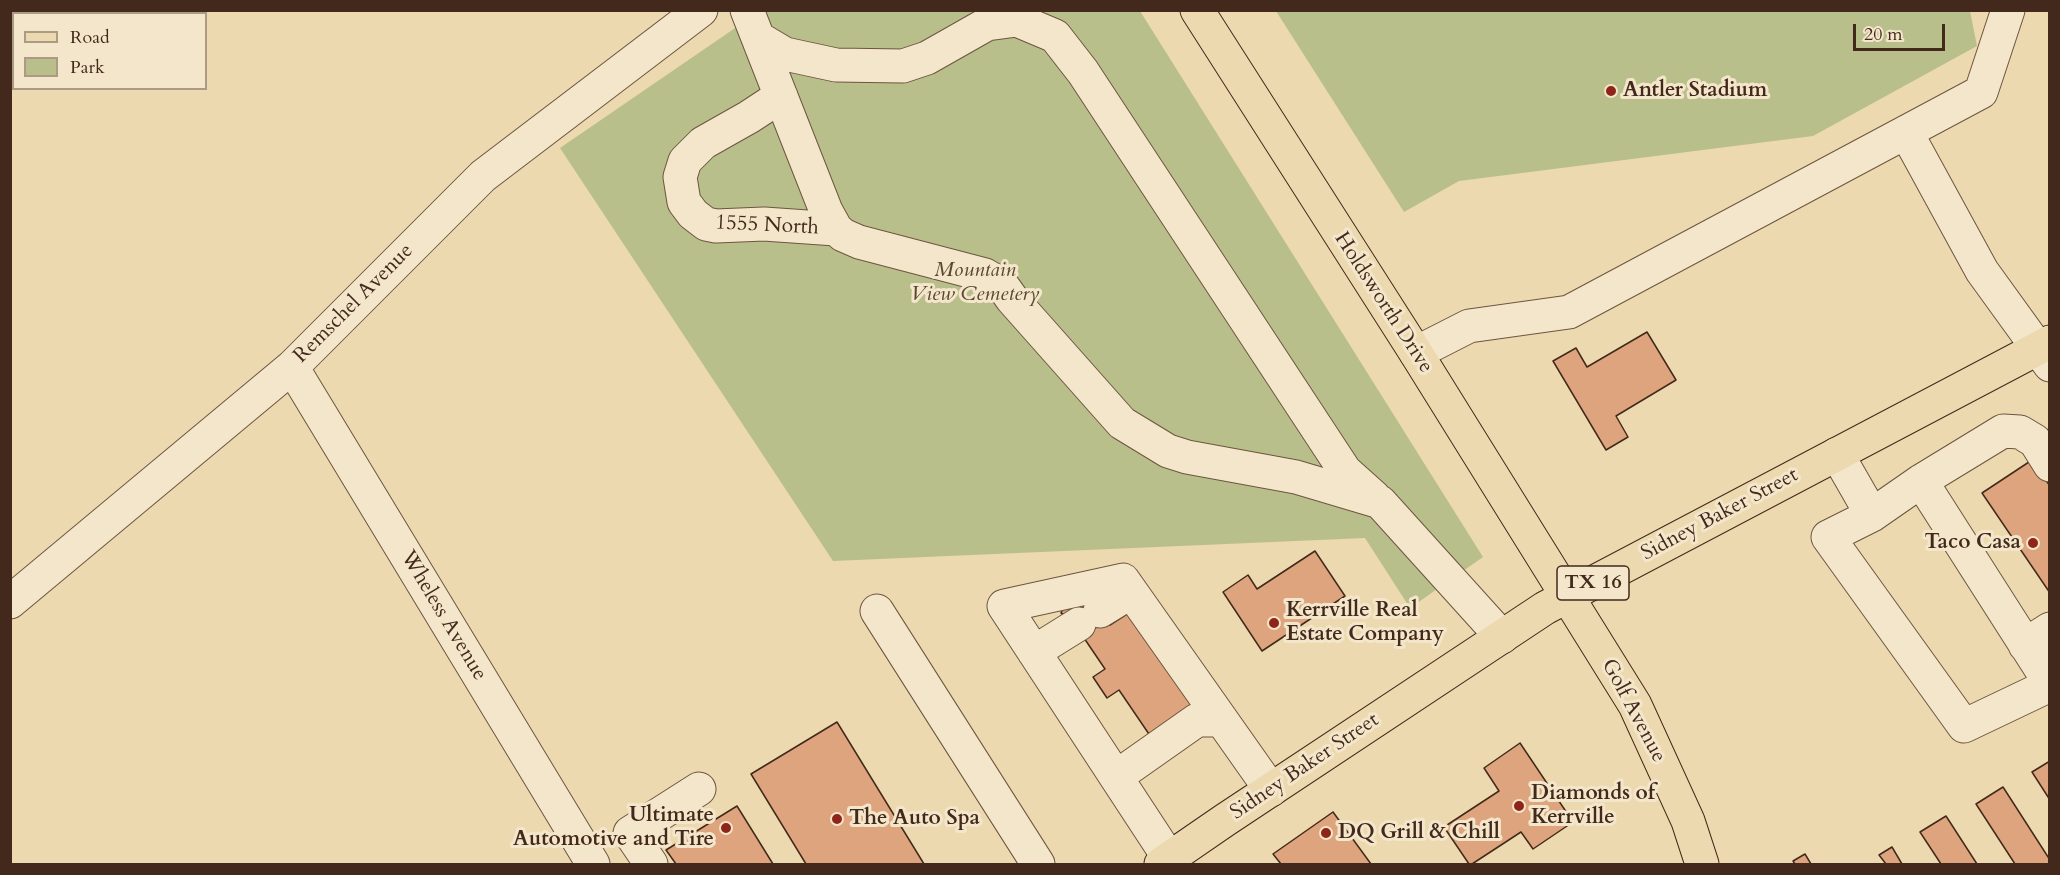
<!DOCTYPE html>
<style>
body{margin:0}
#map{position:relative;width:2060px;height:875px;overflow:hidden;background:#edd9af;font-family:Cardo,serif}
canvas{display:block}
.frame{position:absolute;inset:0;border:12px solid #42291b;pointer-events:none}
.legend{position:absolute;left:12px;top:12px;width:195px;height:78px;box-sizing:border-box;background:#f3e6cb;border:2px solid #ac9a85;margin:0;padding:8px 10px;list-style:none;font-size:18px;color:#42291b}
.legend li{display:flex;align-items:center;gap:12px;height:30px}
.legend b{width:30px;border:2px solid #ac9a85}
.scale{position:absolute;left:1853px;top:24px;width:92px;height:27px;box-sizing:border-box;border:3px solid #42291b;border-top:0;padding-left:8px;font-size:18px;line-height:21px;white-space:nowrap;color:#42291b;-webkit-text-stroke:4px #f3e6cb;paint-order:stroke}
</style>
<div id="map">
<canvas width="2060" height="875"></canvas>
<div class="frame"></div>
<ul class="legend">
<li><b style="height:8px;background:#edd9af"></b>Road</li>
<li><b style="height:16px;background:#b8bf8b"></b>Park</li>
</ul>
<div class="scale">20 m</div>
</div>
<script>
const context = document.querySelector('canvas').getContext('2d');
context.lineJoin = 'round';
function fillPath(path, color) {
  context.fillStyle = color;
  context.fill(path, 'evenodd');
}
function shape(rows) {
  const path = new Path2D();
  for (const r of rows) {
    path.moveTo(r[0], r[1]);
    for (let i = 2; i < r.length; i += 2) path.lineTo(r[i], r[i + 1]);
  }
  return path;
}
function trace(path, color, width, dash) {
  context.strokeStyle = color;
  context.lineWidth = width;
  context.lineCap = dash ? 'butt' : 'round';
  context.setLineDash(dash || []);
  context.stroke(path);
}
function drawText(font, color, halo, rows, align = 'center') {
  context.font = font + ' Cardo,serif';
  context.lineWidth = 6;
  context.setLineDash([]);
  context.textBaseline = 'middle';
  context.strokeStyle = halo;
  context.fillStyle = color;
  for (const [text, x, y, turn = 0] of rows) {
    context.save();
    context.translate(x, y);
    context.rotate((+turn || 0) * Math.PI / 180);
    context.textAlign = isNaN(turn) ? turn : align;
    if (halo) context.strokeText(text, 0, 0);
    context.fillText(text, 0, 0);
    context.restore();
  }
}
const green = shape([
 [760,11,1140,11,1483,557,1410,608,1365,538,833,561,560,148],
 [1276,11,1970,11,1977,46,1813,136,1459,181,1404,212]
]);
const building = shape([
 [1647,332,1676,380,1616,416,1628,437,1606,450,1553,361,1576,348,1587,367,1647,332],
 [2032,460,2050,486,2050,593,1982,493,2032,460],
 [1315,551,1345,596,1262,651,1223,592,1248,575,1257,589,1315,551],
 [1068,597,1100,611,1110,625,1133,610,1200,709,1153,740,1119,690,1107,698,1093,677,1105,669,1084,638,1079,624,1061,613,1068,597],
 [837,722,924,864,806,864,751,774,837,722],
 [1520,743,1573,822,1533,849,1521,832,1472,864,1469,864,1444,827,1499,791,1484,768,1520,743],
 [2050,761,2050,800,2032,772,2050,761],
 [2003,787,2050,860,2050,864,2015,864,1976,804,2003,787],
 [737,806,773,864,676,864,666,850,737,806],
 [1333,812,1371,864,1281,864,1273,854,1333,812],
 [1946,816,1977,864,1941,864,1920,832,1946,816],
 [1892,847,1902,864,1886,864,1879,855,1892,847],
 [1805,854,1811,864,1795,864,1793,861,1805,854]
]);
const minor = shape([
 [747,10,826,211,836,229,843,235,859,242,985,275,1002,285,1012,299,1122,423,1168,451,1187,457,1296,477,1380,502,1502,637],
 [758,38,785,54,836,65,903,66,927,58,987,24,1017,20,1055,36,1083,72,1345,471,1374,497],
 [781,96,749,117,703,143,685,161,680,177,684,202,693,214,706,224,716,226,764,224,836,229],
 [1906,132,1982,271,2050,365],
 [1416,353,1469,326,1569,312,1981,92,2008,10],
 [292,367,593,864],
 [1837,454,1872,515],
 [2050,465,2035,441,2020,432,2003,431,1921,481,1872,515,1828,537,1964,726,2050,685],
 [1921,481,2050,683],
 [10,602,292,367,483,176,701,10],
 [877,611,1038,864],
 [1100,611,1131,592],
 [2025,645,2050,629],
 [1034,652,1079,624],
 [1116,777,1197,720,1221,720],
 [651,864,630,833,699,789],
 [1173,864,1004,606,1123,580,1271,790]
]);
const major = shape([
 [1197,10,1416,353,1635,705,1688,821,1702,864],
 [1161,864,1225,820,1545,608,2050,342]
]);
const markers = [
 [1611,91,6,"#8f2418"],
 [2033,543,6,"#8f2418"],
 [1274,623,6,"#8f2418"],
 [1519,806,6,"#8f2418"],
 [837,819,6,"#8f2418"],
 [726,828,6,"#8f2418"],
 [1326,833,6,"#8f2418"]
];
const shields = [
 [1593,583,72]
];
const shieldNames = [
 ["TX 16",1593,583]
];
const poiNames = [
 ["Antler Stadium",1623,91],
 ["Taco Casa",2021,543,"right"],
 ["Kerrville Real",1286,611],
 ["Estate Company",1286,635],
 ["Diamonds of",1531,794],
 ["Kerrville",1531,818],
 ["Ultimate",714,816,"right"],
 ["Automotive and Tire",714,840,"right"],
 ["The Auto Spa",849,819],
 ["DQ Grill & Chill",1338,833]
];
const streetNames = [
 ["1555 North",767,226,3],
 ["Holdsworth Drive",1383,303,57],
 ["Remschel Avenue",354,304,-45],
 ["Sidney Baker Street",1720,515,-28],
 ["Wheless Avenue",443,616,59],
 ["Golf Avenue",1633,711,62],
 ["Sidney Baker Street",1305,767,-34]
];
const parkNames = [
 ["Mountain",975,271],
 ["View Cemetery",975,295]
];
fillPath(green, '#b8bf8b');
fillPath(building, '#dda47d');
trace(building, '#42291b', 1.5);
trace(minor, '#6d5540', 35);
trace(major, '#42291b', 35);
trace(minor, '#f3e6cb', 33);
trace(major, '#edd9af', 33);
for (const [x, y, r, color] of markers) {
  const dot = new Path2D();
  dot.arc(x, y, r, 0, 2 * Math.PI);
  context.fillStyle = color;
  context.fill(dot);
  trace(dot, '#f3e6cb', 2);
}
for (const [x, y, w] of shields) {
  const box = new Path2D();
  box.roundRect(x - w / 2, y - 17, w, 34, 4.5);
  context.fillStyle = '#f3e6cb';
  context.fill(box);
  trace(box, '#42291b', 1.5);
}
drawText('bold 20px', '#42291b', null, shieldNames);
drawText('bold 21px', '#42291b', '#f3e6cb', poiNames, 'left');
drawText('21px', '#42291b', '#f3e6cb', streetNames);
drawText('italic 21px', '#5a4731', '#f3e6cb', parkNames);
</script>
